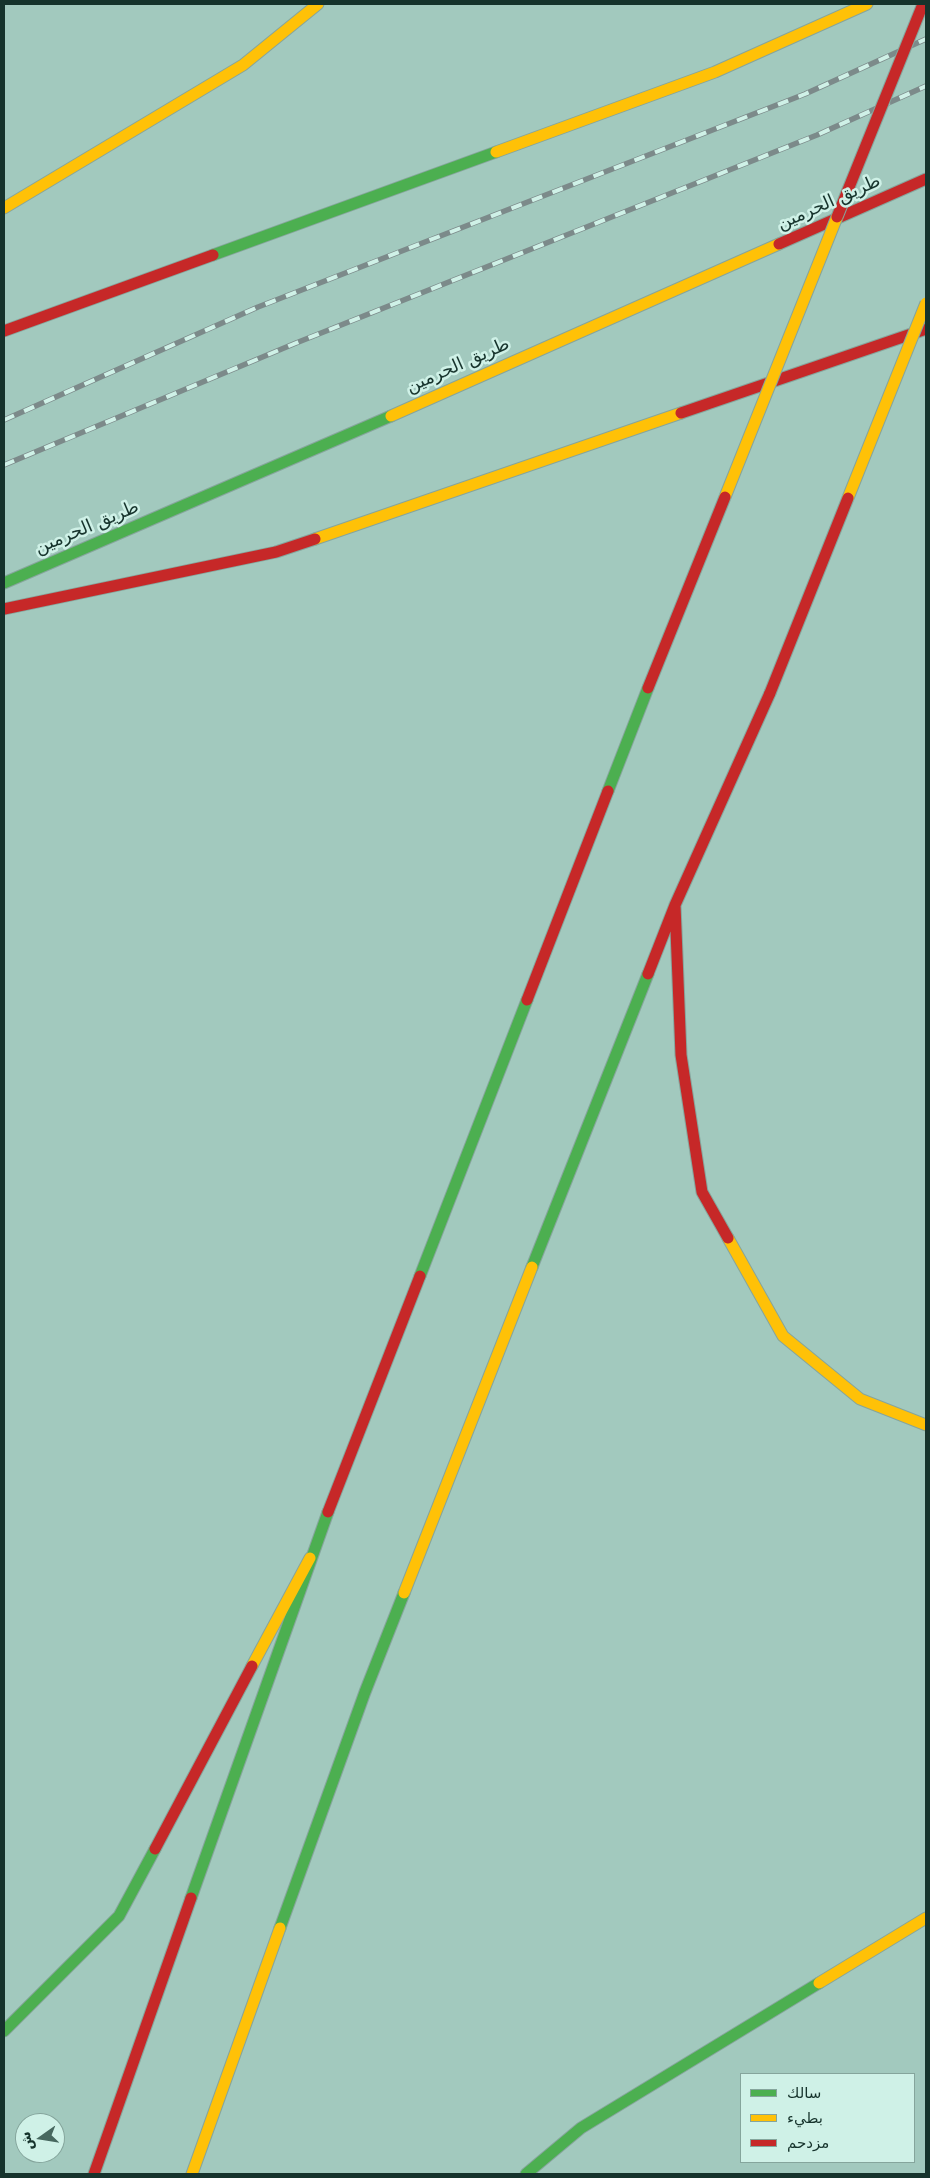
<!DOCTYPE html>
<meta charset="utf-8">
<style>
body{margin:0}
#map{position:relative;width:930px;height:2178px;overflow:hidden;background:#a2c9be;font-family:"DejaVu Sans","Noto Naskh Arabic",sans-serif}
canvas{display:block}
.frame{position:absolute;inset:0;border:5px solid #16332c;pointer-events:none}
.legend{position:absolute;left:740px;top:2073px;width:175px;height:90px;box-sizing:border-box;background:#cff1e7;border:1px solid #85a59c;margin:0;padding:6px 9px;list-style:none;font-size:15px;color:#16332c}
.legend li{display:flex;align-items:center;gap:10px;height:25px}
.legend b{width:25px;border:1px solid #85a59c}
.north{position:absolute;left:15px;top:2113px;width:50px;height:50px;box-sizing:border-box;background:#cff1e7;border:1px solid #85a59c;border-radius:50%;rotate:257deg;font-size:14px;font-weight:700;line-height:20px;text-align:center;color:#16332c}
.north::after{content:'';display:block;margin:auto;width:18px;height:22px;background:#47685f;clip-path:polygon(50% 0,100% 100%,50% 72%,0 100%)}
</style>
<div id="map">
<canvas width="930" height="2178"></canvas>
<div class="frame"></div>
<ul class="legend">
<li><b style="height:6px;background:#4caf50"></b>سالك</li>
<li><b style="height:6px;background:#ffc107"></b>بطيء</li>
<li><b style="height:6px;background:#c62828"></b>مزدحم</li>
</ul>
<div class="north">ش</div>
</div>
<script>
const context = document.querySelector('canvas').getContext('2d');
context.lineJoin = 'round';
function shape(rows) {
  const path = new Path2D();
  for (const r of rows) {
    path.moveTo(r[0], r[1]);
    for (let i = 2; i < r.length; i += 2) path.lineTo(r[i], r[i + 1]);
  }
  return path;
}
function trace(path, color, width, dash) {
  context.strokeStyle = color;
  context.lineWidth = width;
  context.lineCap = dash ? 'butt' : 'round';
  context.setLineDash(dash || []);
  context.stroke(path);
}
function drawText(font, color, halo, rows, align = 'center') {
  context.font = font + ' "DejaVu Sans","Noto Naskh Arabic",sans-serif';
  context.lineWidth = 5;
  context.setLineDash([]);
  context.textBaseline = 'middle';
  context.strokeStyle = halo;
  context.fillStyle = color;
  for (const [text, x, y, turn = 0] of rows) {
    context.save();
    context.translate(x, y);
    context.rotate((+turn || 0) * Math.PI / 180);
    context.textAlign = isNaN(turn) ? turn : align;
    if (halo) context.strokeText(text, 0, 0);
    context.fillText(text, 0, 0);
    context.restore();
  }
}
const fast = shape([
 [213,255,496,152],
 [4,583,391,416],
 [608,791,648,688],
 [532,1267,648,974],
 [420,1276,527,1000],
 [191,1898,328,1512],
 [280,1928,365,1692,404,1593],
 [4,2031,119,1916,155,1849],
 [526,2174,581,2128,819,1983]
]);
const slow = shape([
 [496,152,715,72,867,4],
 [4,208,243,65,318,4],
 [391,416,779,244],
 [315,539,681,413],
 [728,1238,783,1336,860,1399,926,1425],
 [404,1593,532,1267],
 [252,1666,310,1558],
 [819,1983,926,1918],
 [192,2174,280,1928]
]);
const jam = shape([
 [779,244,926,179],
 [4,331,213,255],
 [681,413,926,329],
 [4,609,276,552,315,539],
 [675,905,681,1055,702,1192,728,1238],
 [648,974,675,905,770,693],
 [527,1000,608,791],
 [328,1512,420,1276],
 [155,1849,252,1666],
 [94,2174,191,1898]
]);
const rail = shape([
 [4,420,258,307,805,94,926,39],
 [4,465,296,343,817,135,926,86]
]);
const slowBridge = shape([
 [725,497,837,217],
 [848,498,926,303]
]);
const jamBridge = shape([
 [837,217,923,4],
 [648,688,725,497],
 [770,693,848,498]
]);
const streetNames = [
 ["طريق الحرمين",829,203,-24],
 ["طريق الحرمين",458,366,-24],
 ["طريق الحرمين",87,528,-23]
];
trace(fast, '#86a59c', 13);
trace(slow, '#86a59c', 13);
trace(jam, '#86a59c', 13);
trace(fast, '#4caf50', 11);
trace(slow, '#ffc107', 11);
trace(jam, '#c62828', 11);
trace(rail, '#7c8a8a', 5.5);
trace(rail, '#cff1e7', 4, [11]);
trace(slowBridge, '#86a59c', 13, []);
trace(jamBridge, '#86a59c', 13, []);
trace(slowBridge, '#ffc107', 11);
trace(jamBridge, '#c62828', 11);
drawText('18px', '#16332c', '#cff1e7', streetNames);
</script>
